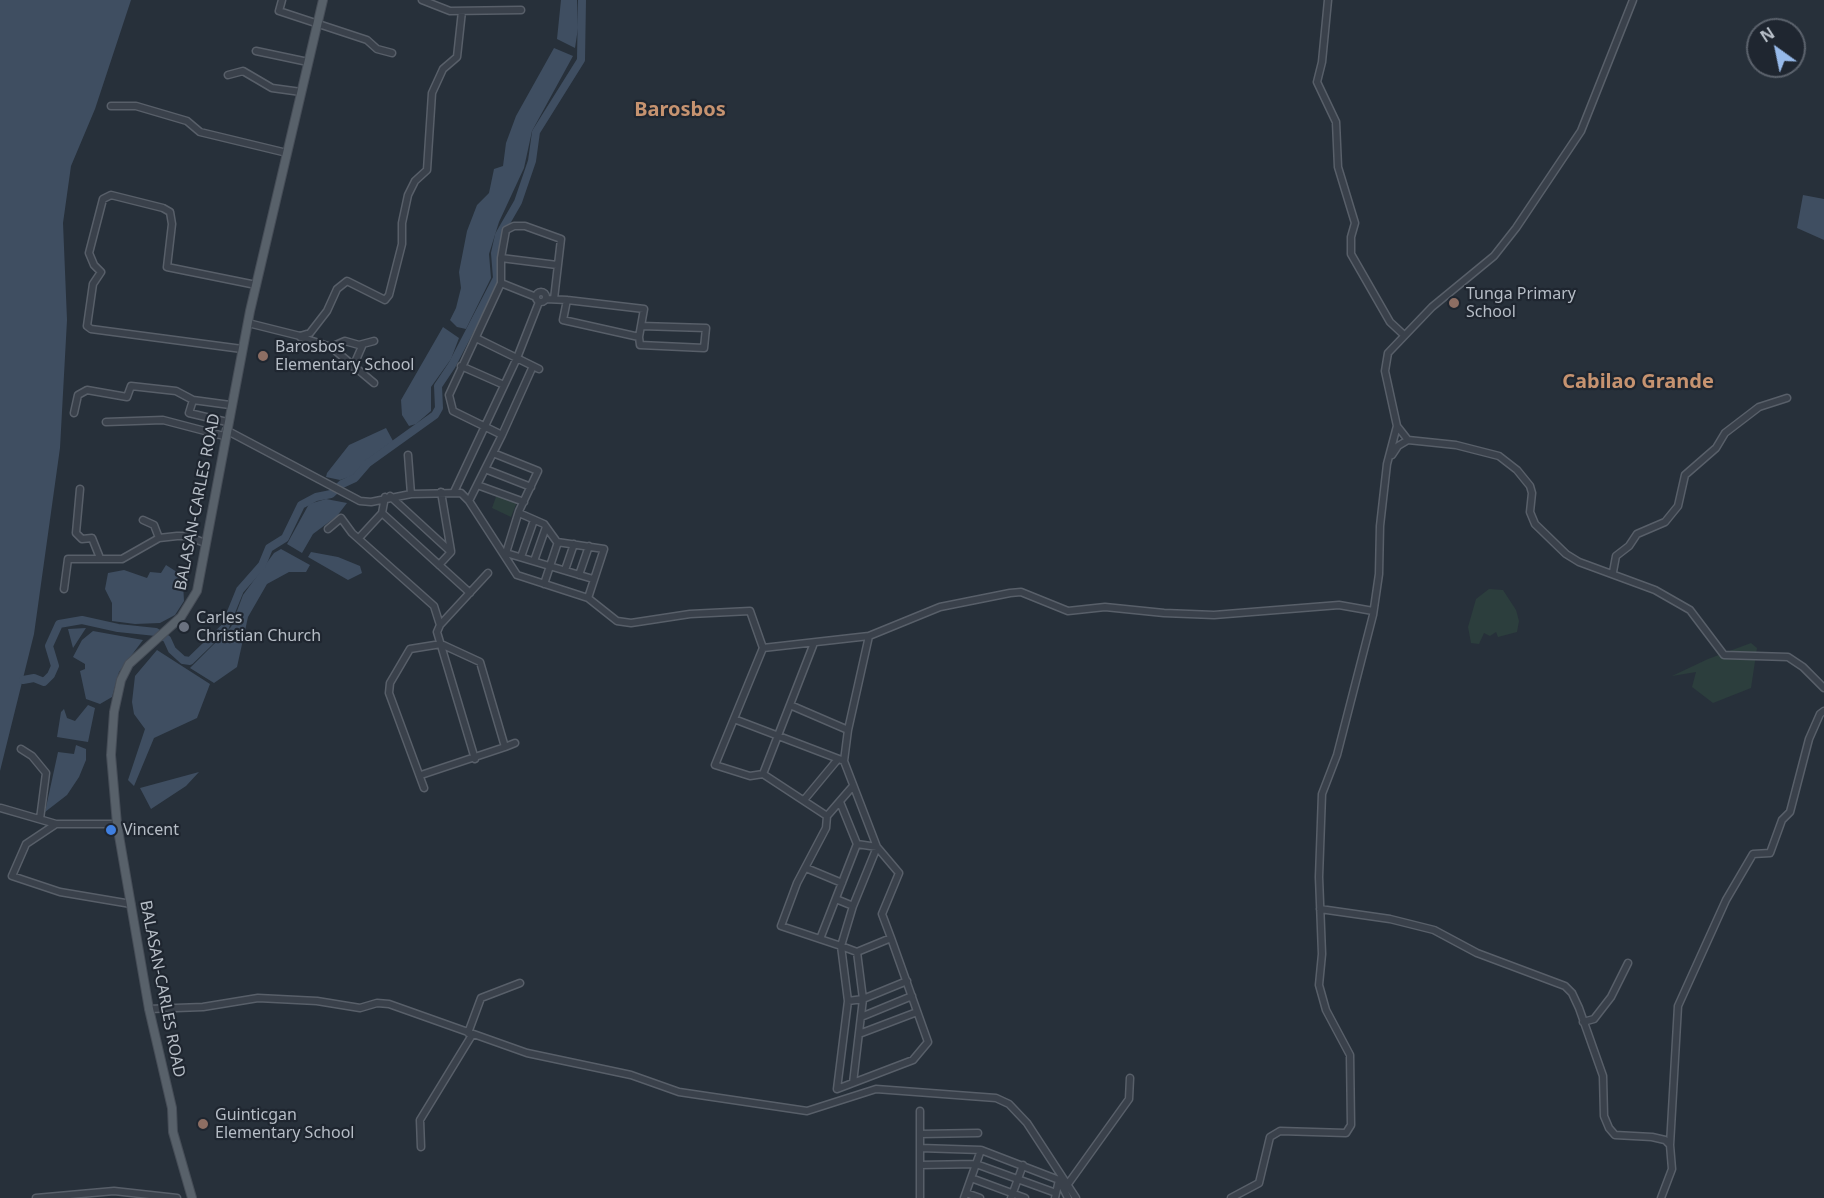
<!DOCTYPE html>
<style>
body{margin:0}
#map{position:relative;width:1824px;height:1198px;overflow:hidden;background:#27303a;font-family:"Noto Sans",sans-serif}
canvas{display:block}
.north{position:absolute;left:1746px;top:18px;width:60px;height:60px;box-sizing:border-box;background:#1f2630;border:2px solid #5b626c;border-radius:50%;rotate:327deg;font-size:16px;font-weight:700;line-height:24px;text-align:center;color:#b6bdc6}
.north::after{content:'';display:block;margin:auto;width:21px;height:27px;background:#97baea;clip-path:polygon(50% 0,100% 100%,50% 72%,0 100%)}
</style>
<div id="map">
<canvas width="1824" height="1198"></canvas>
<div class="north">N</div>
</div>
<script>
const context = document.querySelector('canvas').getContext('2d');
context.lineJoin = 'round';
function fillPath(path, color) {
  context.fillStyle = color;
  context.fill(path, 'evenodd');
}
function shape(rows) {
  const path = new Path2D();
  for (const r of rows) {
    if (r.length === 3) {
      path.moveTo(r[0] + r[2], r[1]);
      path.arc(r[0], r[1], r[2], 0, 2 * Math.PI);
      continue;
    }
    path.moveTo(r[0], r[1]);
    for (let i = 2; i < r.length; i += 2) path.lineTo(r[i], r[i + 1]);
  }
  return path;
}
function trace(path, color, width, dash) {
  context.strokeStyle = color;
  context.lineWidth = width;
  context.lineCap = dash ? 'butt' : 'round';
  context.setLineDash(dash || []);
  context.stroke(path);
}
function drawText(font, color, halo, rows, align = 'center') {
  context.font = font + ' "Noto Sans",sans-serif';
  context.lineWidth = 4.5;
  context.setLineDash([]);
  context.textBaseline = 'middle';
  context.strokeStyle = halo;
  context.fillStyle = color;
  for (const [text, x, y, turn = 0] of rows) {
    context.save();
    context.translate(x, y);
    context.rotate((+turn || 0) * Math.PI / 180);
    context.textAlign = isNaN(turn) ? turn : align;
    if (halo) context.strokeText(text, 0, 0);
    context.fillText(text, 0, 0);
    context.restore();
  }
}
const green = shape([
 [497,494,517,502,511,517,492,508],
 [1489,589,1503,590,1516,610,1519,621,1517,632,1498,637,1496,632,1490,636,1484,633,1479,644,1471,643,1468,627,1476,599],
 [1751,643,1757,648,1751,688,1713,703,1692,687,1696,672,1672,676,1708,659]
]);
const water = shape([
 [0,0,131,0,95,109,71,166,63,223,67,320,60,448,34,634,0,771],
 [561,0,577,0,578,28,575,48,557,39],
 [554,48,573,56,532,131,524,168,499,222,489,254,491,278,466,329,457,327,450,320,456,308,461,288,459,272,467,231,477,205,489,193,494,169,503,166,506,143,516,116],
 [1803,195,1824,199,1824,240,1797,228],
 [443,327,459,338,451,359,431,387,431,411,416,424,409,426,402,415,401,400],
 [386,428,393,441,369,458,352,476,340,480,326,477,327,473,349,445],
 [326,499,347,503,337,516,313,534,302,553,287,544,309,504],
 [281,549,310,565,306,572,289,572,267,584,248,617,237,667,214,683,190,668,231,627,243,595,274,553],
 [311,552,338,557,360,566,362,573,348,580,308,557],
 [166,565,180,574,183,583,184,601,175,615,160,623,135,624,112,621,112,603,105,589,108,573,124,570,147,578,150,572,161,573],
 [86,628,73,648,68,629],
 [93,631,143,640,119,672,112,697,100,704,86,699,80,671,85,669,85,664,73,657,82,640],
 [157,650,210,684,197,718,154,738,134,786,128,780,145,729,134,714,132,702,135,676],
 [88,705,95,708,88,742,57,737,61,712,64,709,67,718,75,721],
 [76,745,86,749,86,760,79,777,67,795,45,812,58,752,74,754],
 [199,772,186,786,151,809,140,788]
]);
const river = shape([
 [23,680,34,678,44,682,51,675,55,666,49,646,59,624,82,620,118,628,156,632,167,639,172,650,183,660,190,661,225,627,240,590,262,565,269,548,285,538,301,505,316,497,331,494,342,484,355,478,368,463,435,415,439,408,438,386,452,365,497,278,495,253,499,235,518,202,532,161,536,132,581,60,582,0]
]);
const minor = shape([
 [282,0,279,11,367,40,377,49,392,53],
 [422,0,450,11,521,10],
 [1328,0,1322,62,1317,82,1336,122,1338,167,1355,223,1351,237,1351,254,1390,322,1404,335],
 [1633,0,1581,131,1516,228,1494,256,1432,307,1388,353,1385,371,1397,426,1408,440,1456,445,1499,456,1517,470,1530,486,1532,493,1530,512,1535,524,1566,554,1579,562,1655,590,1690,610,1724,655,1788,657,1803,667,1824,688],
 [256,51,308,62],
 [228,75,243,71,272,88,301,92],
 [111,106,136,106,187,121,200,132,287,153],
 [501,258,506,230,514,226,525,226,561,239,554,299],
 [501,283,536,297],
 [541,297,5],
 [546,299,567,300,644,309,639,337,563,320,567,300],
 [248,323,300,336,310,333,327,311,337,289,347,281,385,300,389,295,402,244,402,223,408,195,415,181,427,170,432,93,443,69,457,57,462,11],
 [300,337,331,347,374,383],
 [639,337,640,345,704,348,706,328,641,326],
 [476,338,539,369],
 [331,347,345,341,359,345,374,341],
 [242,349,91,329,87,326,93,284,101,272,94,265,89,253,103,199,111,195,163,208,170,212,172,224,167,267,256,285],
 [461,366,504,385],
 [533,366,502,435,453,411,449,395,501,283,501,258,557,265],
 [353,367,363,344],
 [74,413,78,395,87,390,127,397,131,386,176,391,193,400],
 [106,422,163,420,224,436],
 [227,422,189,413,193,400,230,405],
 [226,430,360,501,371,502,411,494,461,493,469,501,517,575,588,598,617,621,631,623,690,614,750,611,763,648],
 [493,453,538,471,519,511,506,553,593,579],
 [408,455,411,494],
 [1392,455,1398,446,1408,440],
 [485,469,531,487],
 [480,486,524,502],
 [80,489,76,533,82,539,92,538,100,558],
 [441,492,451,551],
 [454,492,517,358,539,302],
 [390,496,451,552],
 [469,501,502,435],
 [382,513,470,593],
 [519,513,544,524,557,542,604,549,588,598],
 [143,520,154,525,159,538],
 [328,529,341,518,352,533,434,606,440,625,488,573],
 [359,538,382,513,385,497],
 [521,557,534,520],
 [534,561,546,527],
 [439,565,451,552],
 [565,570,574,544],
 [1613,572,1616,556,1629,546,1637,534,1665,522,1678,506,1685,475,1716,448,1725,433,1759,407,1787,398],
 [579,575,589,546],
 [544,584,558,542],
 [64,589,68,559,122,559,159,538,177,536,187,536,205,543],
 [440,625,437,632,475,759],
 [814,643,763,774,750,776,715,765,763,648,869,636,940,607,1010,593,1021,592,1068,611,1105,607,1164,613,1214,615,1339,605,1373,611],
 [790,705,848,730,869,636],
 [734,719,844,761],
 [848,730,844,761,877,847,853,906,841,946,848,1001,837,1089,913,1060,928,1042,891,938,857,952,841,946,781,926,797,883,826,828,827,816,853,786],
 [21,749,32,756,46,773,40,819],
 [763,774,827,816],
 [421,775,505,747],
 [424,788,389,693,390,683,410,649,441,644,480,662,505,747,515,743],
 [804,800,838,759],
 [1,808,56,824],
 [117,824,56,824,26,844,12,876,60,892,131,904],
 [857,844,877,847,899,873,882,914,891,938],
 [806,868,842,883],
 [836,899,853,906],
 [1320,909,1390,919,1434,930,1477,953,1565,986,1572,993,1579,1008,1603,1076,1604,1116,1609,1128,1615,1135,1652,1137,1665,1140,1670,1145,1672,1169,1661,1198],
 [820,939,857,844,840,802],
 [848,1001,863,999,907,981],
 [149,1009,203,1007,258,998,317,1001,360,1008,377,1003,389,1004,527,1053,631,1075,679,1092,807,1111,876,1089,996,1098,1009,1104,1027,1123,1076,1198],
 [861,1017,912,996],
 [1583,1022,1594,1019,1611,997,1628,963],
 [468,1033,481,998,520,983],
 [859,1034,917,1012],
 [853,1083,863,999,857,952],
 [920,1134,920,1111],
 [1670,1145,1678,1006,1726,900,1753,854,1770,853,1782,820,1790,812,1809,739,1820,714,1824,711],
 [421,1147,420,1120,472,1035],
 [920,1148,981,1150],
 [920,1165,976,1164,1056,1193],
 [971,1178,1025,1198],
 [1059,1180,1068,1198],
 [1068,1184,1129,1099,1130,1078],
 [966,1193,980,1198],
 [36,1198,114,1191,177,1198],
 [920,1198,920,1134,978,1133],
 [964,1198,981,1150,1059,1180,1055,1198],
 [1011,1198,1023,1165],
 [1231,1198,1259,1183,1270,1137,1280,1131,1346,1133,1351,1125,1350,1055,1326,1010,1319,985,1322,954,1319,877,1322,794,1337,755,1373,615,1379,574,1380,526,1387,464,1397,426]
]);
const major = shape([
 [192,1198,173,1132,172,1108,149,1009,117,824,111,755,114,712,121,680,129,664,181,617,197,591,250,311,323,0]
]);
const markers = [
 [1454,303,6,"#8d6e63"],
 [263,356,6,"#8d6e63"],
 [184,627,6,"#6b7280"],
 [111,830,6,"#3f7fe0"],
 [203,1124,6,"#8d6e63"]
];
const poiNames = [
 ["Tunga Primary",1466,294],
 ["School",1466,312],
 ["Barosbos",275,347],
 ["Elementary School",275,365],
 ["Carles",196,618],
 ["Christian Church",196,636],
 ["Vincent",123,830],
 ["Guinticgan",215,1115],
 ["Elementary School",215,1133]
];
const streetNames = [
 ["BALASAN-CARLES ROAD",198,502,-79],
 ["BALASAN-CARLES ROAD",162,989,79]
];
const quarterNames = [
 ["Barosbos",680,110],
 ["Cabilao Grande",1638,382]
];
fillPath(green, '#2c3e3d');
fillPath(water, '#3f4e61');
trace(river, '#3f4e61', 8);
trace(minor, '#585f69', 9);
trace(major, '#464d57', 10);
trace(minor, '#3a414b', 6);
trace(major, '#58616a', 8);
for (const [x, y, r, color] of markers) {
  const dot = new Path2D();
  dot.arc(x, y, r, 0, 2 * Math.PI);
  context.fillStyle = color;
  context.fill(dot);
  trace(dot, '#1f2630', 2);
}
drawText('16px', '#b6bdc6', '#1f2630', poiNames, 'left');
drawText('16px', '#b6bdc6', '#1f2630', streetNames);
drawText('bold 20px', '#c69370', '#1f2630', quarterNames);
</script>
